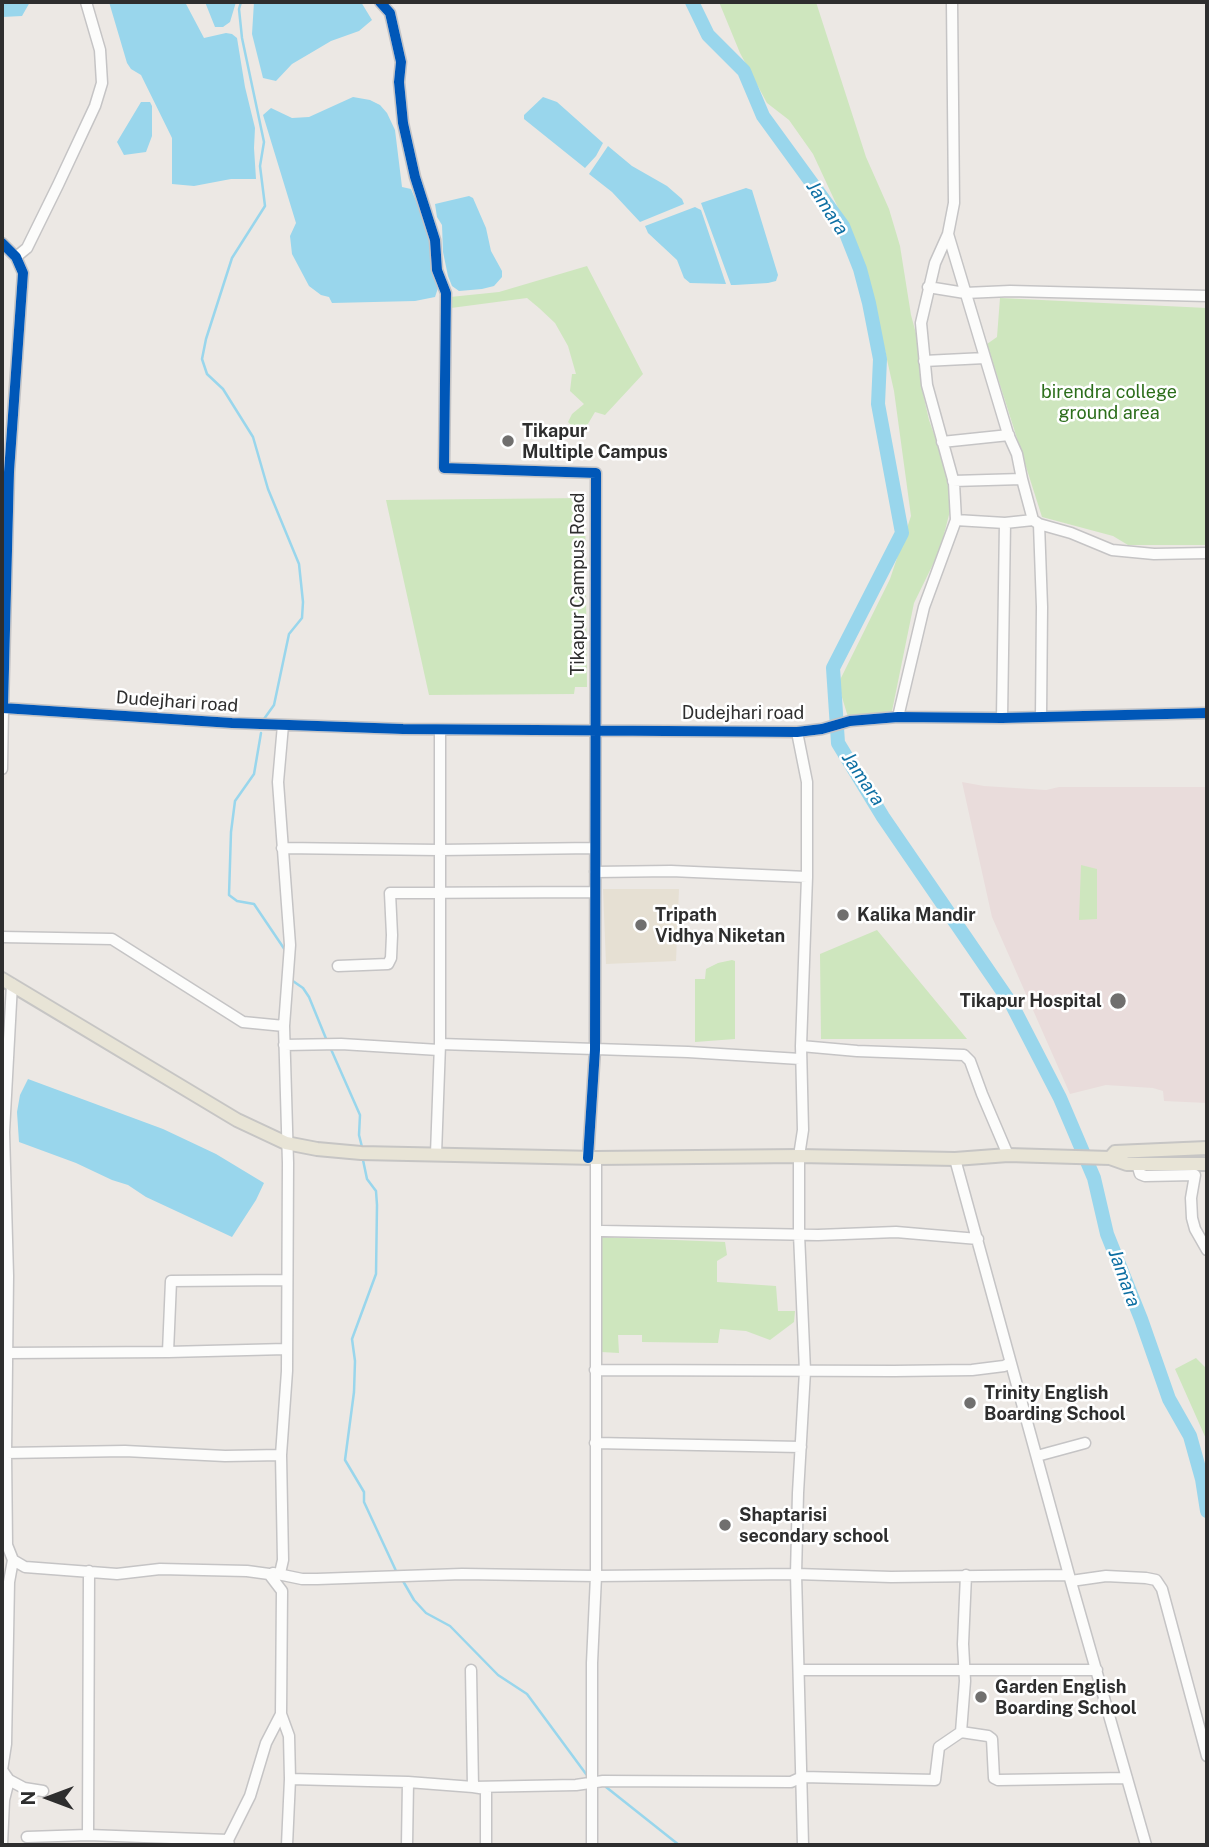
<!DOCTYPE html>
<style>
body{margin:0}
#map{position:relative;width:1209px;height:1847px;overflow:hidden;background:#ece8e4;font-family:"Public Sans",sans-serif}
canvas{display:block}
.frame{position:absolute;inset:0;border:4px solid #2e2e2e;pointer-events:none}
.north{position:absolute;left:14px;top:1763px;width:70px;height:70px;-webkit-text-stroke:5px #fff;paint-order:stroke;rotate:270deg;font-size:19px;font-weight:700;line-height:28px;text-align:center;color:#2e2e2e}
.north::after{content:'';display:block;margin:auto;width:24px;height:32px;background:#2e2e2e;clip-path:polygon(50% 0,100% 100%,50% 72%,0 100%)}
</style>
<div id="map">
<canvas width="1209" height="1847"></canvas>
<div class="frame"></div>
<div class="north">N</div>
</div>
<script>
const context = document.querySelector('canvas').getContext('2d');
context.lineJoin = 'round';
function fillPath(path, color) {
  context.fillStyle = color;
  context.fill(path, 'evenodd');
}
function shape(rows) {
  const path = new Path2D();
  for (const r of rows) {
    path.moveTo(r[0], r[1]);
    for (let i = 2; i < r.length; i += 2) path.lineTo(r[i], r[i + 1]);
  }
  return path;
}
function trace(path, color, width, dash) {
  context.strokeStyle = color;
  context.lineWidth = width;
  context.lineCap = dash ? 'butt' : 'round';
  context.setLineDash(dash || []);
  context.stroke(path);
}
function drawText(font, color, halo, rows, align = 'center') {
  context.font = font + ' "Public Sans",sans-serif';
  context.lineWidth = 5;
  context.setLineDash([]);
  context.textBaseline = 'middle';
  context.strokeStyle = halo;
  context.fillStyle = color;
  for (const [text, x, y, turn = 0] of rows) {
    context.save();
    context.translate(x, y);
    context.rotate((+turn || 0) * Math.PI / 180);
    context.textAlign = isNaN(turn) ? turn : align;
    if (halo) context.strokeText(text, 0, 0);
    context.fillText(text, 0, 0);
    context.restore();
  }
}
const education = shape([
 [603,889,679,889,676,961,606,964]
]);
const medical = shape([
 [962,782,984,786,1046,790,1059,787,1207,787,1207,1103,1164,1101,1163,1091,1153,1088,1106,1085,1070,1094,992,917]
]);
const green = shape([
 [719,2,816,2,866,157,889,209,900,246,911,315,918,341,922,389,929,420,945,465,951,507,940,550,914,603,892,711,848,717,838,684,890,579,911,516,894,391,873,297,860,255,813,154,789,120,767,103,740,53],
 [587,266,643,374,605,415,595,412,585,429,575,429,568,422,572,414,584,404,570,391,572,374,576,374,568,346,555,323,539,308,527,298,451,308,450,297,499,292],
 [1000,298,1207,308,1207,545,1128,545,1113,536,1042,517,987,344,997,337],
 [585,498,587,687,575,687,574,694,429,695,386,500],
 [1081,865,1097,869,1097,919,1079,920],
 [877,930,967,1039,821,1039,820,954],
 [732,960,735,961,735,1039,695,1042,695,979,705,979,706,969,718,963],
 [600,1237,725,1242,727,1255,717,1261,717,1282,776,1286,778,1311,795,1311,794,1322,770,1340,746,1331,720,1329,718,1343,642,1342,642,1335,618,1335,619,1353,601,1352],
 [1196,1358,1207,1369,1207,1441,1175,1369]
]);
const water = shape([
 [2,2,30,2,22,16,2,17],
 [109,2,185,2,204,38,226,33,232,34,237,38,245,87,255,128,254,148,256,179,231,179,194,186,172,184,172,138,141,75,131,69,127,63],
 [205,2,236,2,230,22,223,27,215,27],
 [254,2,361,2,372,20,359,31,331,41,309,54,292,64,276,81,263,78,252,34],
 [353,97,370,100,380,105,387,113,395,130,402,187,411,189,428,229,439,285,435,297,415,301,332,303,329,297,321,295,309,286,292,254,290,236,296,223,263,115,271,108,292,118,309,117],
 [543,97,557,102,603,143,596,156,585,168,524,119,524,115],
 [141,102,150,102,152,106,152,136,146,152,124,155,117,142],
 [608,146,632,166,667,186,682,199,684,204,640,222,612,192,589,174],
 [746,188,752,190,778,275,776,281,768,283,735,285,731,285,701,203],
 [469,196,473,198,486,228,491,251,502,271,502,277,494,286,482,289,459,291,452,286,448,276,443,252,442,225,437,217,435,204],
 [695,207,701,210,726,284,690,283,684,278,677,260,648,233,645,226],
 [28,1079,163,1129,216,1154,264,1183,256,1200,232,1237,146,1197,128,1185,112,1180,76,1163,19,1142,17,1112,20,1095]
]);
const stream = shape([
 [241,2,239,9,242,38,264,142,260,166,265,206,232,258,206,339,202,359,207,374,223,389,253,437,268,489,299,564,303,602,302,618,289,634,274,705,264,719],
 [261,733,254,774,235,801,231,832,229,895,237,901,254,904,285,950],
 [290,979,303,988,309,997,327,1041],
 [330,1047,360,1115,359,1135,362,1147],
 [363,1160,367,1179,376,1191,377,1205,376,1274,352,1339,355,1361,354,1392,345,1460,364,1492,364,1502,397,1573],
 [403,1581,414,1600,426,1613,450,1626,498,1675,527,1694,586,1774],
 [606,1787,679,1845]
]);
const river = shape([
 [692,2,708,35,744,71,763,116,843,226,860,269,869,303,880,359,878,404,902,533,833,668,838,743,883,817,1012,1005,1060,1098,1094,1178,1107,1234,1141,1319,1169,1399,1190,1436,1202,1479,1207,1511]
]);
const minor = shape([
 [380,2,390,13,401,62,399,82,403,123,415,177,435,240,437,270,446,293,444,468,596,473,595,1050,588,1158],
 [948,234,1008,434,1017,454,1022,479],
 [2,243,16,257,23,273,9,472,3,708,232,723,403,729,797,732,822,729,850,721,898,717,1002,718,1207,713],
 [16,257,27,248,58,185,95,106,102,83,100,50,86,2],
 [928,287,965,293,1010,291,1207,296],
 [924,361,985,358],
 [942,442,1009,435],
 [953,481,1022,479,1033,520],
 [956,520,1005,523,1033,520,1039,524],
 [898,717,924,607,956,520,954,483,927,385,921,323,935,263,948,234,954,203,952,2],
 [1041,717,1042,607,1039,524,1071,533,1112,550,1154,554,1207,553],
 [1002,718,1005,523],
 [797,732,807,782,807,877,801,1046],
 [2,769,3,708],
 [282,848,439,850,595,848],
 [595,872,671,871,807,877],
 [2,937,112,939,243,1022,284,1026],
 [338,966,388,964,391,958,392,935,390,893,595,892],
 [12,984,4,1132,8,1276,6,1453,125,1451,225,1456,281,1455],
 [440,1044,688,1052,800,1059],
 [284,1045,341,1044,439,1050],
 [436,1154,440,1044,440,730],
 [955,1159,1069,1575,1146,1845],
 [1137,1164,1140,1174,1145,1176,1195,1175,1191,1198,1192,1218,1195,1229,1207,1250],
 [602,1231,818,1235,896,1232,978,1239],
 [168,1352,286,1349],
 [7,1353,168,1352,171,1281,287,1280],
 [595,1370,894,1371,972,1370,1004,1366,1010,1363],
 [595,1443,801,1447],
 [2,1451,6,1453,7,1545,13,1560,25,1567,117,1574,160,1569,247,1571,269,1574,282,1591,281,1714,289,1736,290,1779,408,1782,473,1787,576,1785,603,1781,791,1782,802,1777,935,1780,939,1747,961,1732],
 [1037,1456,1085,1443],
 [13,1560,9,1582,6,1744,2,1770,9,1780,24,1788,43,1791],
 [273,1573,302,1579,317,1579,462,1574,596,1576,796,1574,891,1577,1069,1575],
 [280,1573,283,1560,281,1455,287,1371,288,1163,284,1026,290,945,278,782,283,725],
 [966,1575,963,1644,965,1681,961,1732,988,1736,992,1739,994,1778,998,1780,1127,1778],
 [1071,1581,1106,1576,1146,1578,1156,1580,1162,1589,1207,1756],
 [471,1670,473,1787,486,1789,486,1845],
 [799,1670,1097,1670],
 [88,1835,89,1571],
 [27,1837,88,1835,228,1840],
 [2,1845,4,1800,9,1780],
 [229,1845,228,1840,250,1796,266,1743,281,1714],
 [287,1845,290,1779],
 [407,1845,408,1782],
 [592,1845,592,1663,596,1576,596,1158],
 [803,1845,796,1574,798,1493,805,1371,799,1234,799,1156,803,1130,801,1046,857,1051,964,1055,970,1061,982,1094,1008,1155]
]);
const major = shape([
 [2,979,237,1120,286,1143,317,1149,361,1153,596,1158,799,1156,955,1159,1008,1155,1110,1158,1127,1164,1207,1164],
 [1110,1158,1115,1152,1207,1148]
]);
const cycleway = shape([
 [380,2,390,13,401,62,399,82,403,123,415,177,435,240,437,270,446,293,444,468,596,473,595,1050,588,1158],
 [2,243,16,257,23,273,9,472,3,708,232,723,403,729,797,732,822,729,850,721,898,717,1002,718,1207,713]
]);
const markers = [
 [508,441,7,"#706f6e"],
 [843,915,7,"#706f6e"],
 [641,925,7,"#706f6e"],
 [1118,1001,9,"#706f6e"],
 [970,1403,7,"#706f6e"],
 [725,1525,7,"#706f6e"],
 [981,1697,7,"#706f6e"]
];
const parkNames = [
 ["birendra college",1109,392],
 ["ground area",1109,413]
];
const poiNames = [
 ["Tikapur",522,431],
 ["Multiple Campus",522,452],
 ["Tripath",655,915],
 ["Vidhya Niketan",655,936],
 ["Kalika Mandir",857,915],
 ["Tikapur Hospital",1102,1001,"right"],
 ["Trinity English",984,1393],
 ["Boarding School",984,1414],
 ["Shaptarisi",739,1515],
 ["secondary school",739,1536],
 ["Garden English",995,1687],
 ["Boarding School",995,1708]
];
const streetNames = [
 ["Tikapur Campus Road",578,584,-90],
 ["Dudejhari road",177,702,4],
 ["Dudejhari road",743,713]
];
const waterNames = [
 ["Jamara",827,208,57],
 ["Jamara",863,779,56],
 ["Jamara",1124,1278,70]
];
fillPath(education, '#e6e0d3');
fillPath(medical, '#e9dcdb');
fillPath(green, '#cee6be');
fillPath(water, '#99d6ec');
trace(stream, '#99d6ec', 2.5);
trace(river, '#99d6ec', 14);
trace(minor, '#c5c4c5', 13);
trace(major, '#c6c5c4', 16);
trace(minor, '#fcfcfb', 10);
trace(major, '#e8e4d6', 12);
trace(cycleway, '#0057b8', 10);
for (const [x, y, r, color] of markers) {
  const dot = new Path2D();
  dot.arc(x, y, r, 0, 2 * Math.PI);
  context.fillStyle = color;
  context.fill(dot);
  trace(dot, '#fff', 2.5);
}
drawText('18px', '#2c6e1b', '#fff', parkNames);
drawText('bold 18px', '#2e2e2e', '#fff', poiNames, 'left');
drawText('18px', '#2e2e2e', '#fff', streetNames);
drawText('italic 19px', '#0d6fa3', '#fff', waterNames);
</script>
